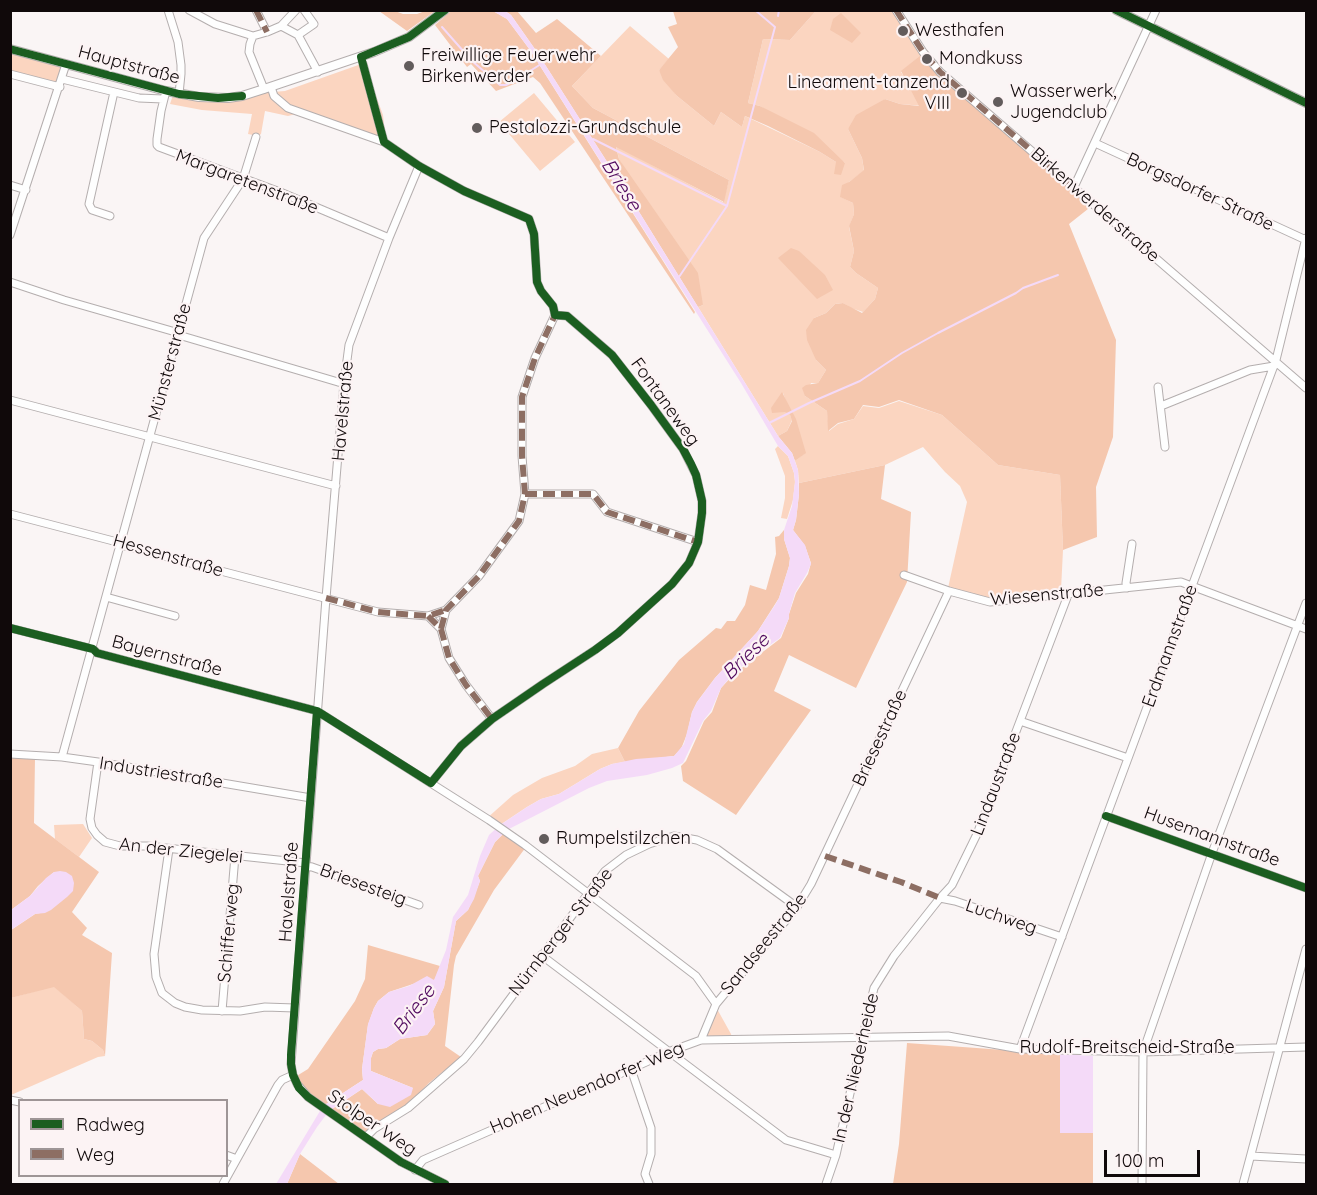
<!DOCTYPE html>
<meta charset="utf-8">
<style>
body{margin:0}
#map{position:relative;width:1317px;height:1195px;overflow:hidden;background:#faf5f5;font-family:Quicksand,sans-serif}
canvas{display:block}
.frame{position:absolute;inset:0;border:12px solid #10090a;pointer-events:none}
.legend{position:absolute;left:18px;top:1099px;width:210px;height:78px;box-sizing:border-box;background:#fcf3f4;border:2px solid #9e9596;margin:0;padding:8px 10px;list-style:none;font-size:18px;color:#10090a}
.legend li{display:flex;align-items:center;gap:12px;height:30px}
.legend b{width:30px;border:2px solid #9e9596}
.scale{position:absolute;left:1104px;top:1150px;width:96px;height:27px;box-sizing:border-box;border:3px solid #10090a;border-top:0;padding-left:8px;font-size:18px;line-height:21px;white-space:nowrap;color:#10090a;-webkit-text-stroke:4px #fcf3f4;paint-order:stroke}
</style>
<div id="map">
<canvas width="1317" height="1195"></canvas>
<div class="frame"></div>
<ul class="legend">
<li><b style="height:8px;background:#1b5e20"></b>Radweg</li>
<li><b style="height:8px;background:#8d6e63"></b>Weg</li>
</ul>
<div class="scale">100 m</div>
</div>
<script>
const context = document.querySelector('canvas').getContext('2d');
context.lineJoin = 'round';
function fillPath(path, color) {
  context.fillStyle = color;
  context.fill(path, 'evenodd');
}
function shape(rows) {
  const path = new Path2D();
  for (const r of rows) {
    path.moveTo(r[0], r[1]);
    for (let i = 2; i < r.length; i += 2) path.lineTo(r[i], r[i + 1]);
  }
  return path;
}
function trace(path, color, width, dash) {
  context.strokeStyle = color;
  context.lineWidth = width;
  context.lineCap = dash ? 'butt' : 'round';
  context.setLineDash(dash || []);
  context.stroke(path);
}
function drawText(font, color, halo, rows, align = 'center') {
  context.font = font + ' Quicksand,sans-serif';
  context.lineWidth = 4.5;
  context.setLineDash([]);
  context.textBaseline = 'middle';
  context.strokeStyle = halo;
  context.fillStyle = color;
  for (const [text, x, y, turn = 0] of rows) {
    context.save();
    context.translate(x, y);
    context.rotate((+turn || 0) * Math.PI / 180);
    context.textAlign = isNaN(turn) ? turn : align;
    if (halo) context.strokeText(text, 0, 0);
    context.fillText(text, 0, 0);
    context.restore();
  }
}
const green = shape([
 [815,11,894,11,922,54,901,72,923,106,900,104,885,99,848,129,862,158,864,171,849,182,841,197,853,203,854,214,849,227,854,251,850,267,856,273,878,288,875,299,863,312,851,308,843,303,835,304,826,313,814,318,816,360,826,370,818,383,811,383,805,396,827,411,829,431,838,424,854,419,863,406,879,408,899,401,942,415,998,465,1060,475,1063,550,1061,590,991,599,948,588,967,502,960,486,945,472,923,447,885,465,799,483,798,470,795,461,805,453,783,393,779,412,786,412,790,415,792,420,787,431,778,436,698,307,703,305,619,159,616,146,723,202,729,180,593,108,572,86,630,26,669,59,659,70,677,96,714,126,721,112,742,127,745,116,820,152,836,162,845,163,760,106,748,103,763,39,790,40,815,12],
 [10,52,63,66,56,89,11,77],
 [364,63,383,115,386,142,296,114,288,116,265,111,261,134,258,136,248,134,252,114,202,110,170,104,173,95,188,99,285,91],
 [534,93,575,142,540,171,499,122],
 [778,446,788,456,794,473,795,482,793,500,787,519,781,518,785,498,785,476,775,449],
 [618,748,625,762,612,764,600,769,559,794,541,799,527,807,500,825,486,819,513,795,542,778,575,766,592,754],
 [83,824,92,838,79,857,55,839,54,825],
 [54,986,82,1011,84,1039,92,1041,103,1050,105,1056,98,1057,11,1095,11,998],
 [716,1007,731,1034,732,1038,704,1038]
]);
const forest = shape([
 [379,11,395,11,403,14,417,14,425,11,435,11,407,31],
 [451,11,493,11,507,19,530,50,663,261,695,312,694,314,540,83,533,77,496,91,471,64,467,67,435,25],
 [505,11,517,11,536,33,557,19,601,56,572,86,593,108,729,180,724,202,616,147,619,159,698,273,703,305,698,307,641,215,537,52,511,15],
 [673,11,815,11,815,12,790,40,763,39,748,103,760,106,814,133,845,163,841,175,834,174,836,162,820,152,768,126,745,116,742,127,721,112,714,126,677,96,663,80,659,70,678,47,668,27,677,24],
 [841,13,861,33,852,43,830,30,833,19],
 [922,54,1093,205,1069,224,1116,340,1113,437,1096,487,1097,537,1063,550,1060,475,998,465,942,415,899,400,879,407,863,405,854,419,838,423,828,431,827,411,805,396,802,388,806,385,818,383,826,370,816,360,807,340,806,330,814,318,826,313,835,304,843,303,862,313,875,299,878,288,856,273,850,267,854,251,849,226,854,214,853,203,840,197,842,185,849,182,864,170,862,158,848,129,856,115,885,99,900,104,919,106,901,71],
 [791,248,799,251,825,275,833,290,817,299,778,258],
 [782,392,796,419,806,453,795,461,792,453,778,436,787,431,792,421,790,415,785,412,772,413,771,408],
 [885,465,881,499,911,512,907,582,856,688,789,655,774,691,811,710,736,815,683,781,681,766,686,761,704,721,712,712,721,688,734,674,781,638,789,618,789,614,796,593,808,574,811,563,805,546,793,530,796,520,799,494,799,483],
 [784,530,784,539,790,558,789,566,779,598,758,631,715,678,697,702,692,712,687,734,681,749,674,756,625,762,618,748,639,711,679,660,716,628,721,629,727,621,735,621,745,605,750,585,766,590,776,554,775,537,779,536],
 [11,757,35,758,34,823,99,872,72,912,87,928,82,935,112,953,105,1056,103,1050,92,1041,84,1039,82,1011,54,987,11,998,11,930,35,914,40,913,54,872,38,886,30,896,11,910,11,881,12,880,11,877],
 [505,832,526,847,494,890,456,956,454,965,445,1046,461,1057,429,1083,401,1112,366,1136,329,1111,362,1089,378,1104,413,1088,371,1071,371,1058,373,1052,378,1049,386,1048,400,1039,427,1035,435,1024,433,1011,444,987,456,921,468,910,480,881,478,876,495,842],
 [368,945,440,966,438,972,434,981,413,984,389,992,378,1001,374,1008,368,1025,362,1069,363,1080,323,1106,303,1091,295,1077,308,1069,355,1001,365,979],
 [907,1043,1060,1054,1060,1133,1093,1133,1093,1184,893,1184,899,1144],
 [300,1154,339,1184,287,1184]
]);
const water = shape([
 [493,11,505,11,511,15,537,52,641,215,778,436,792,453,798,470,799,494,796,520,793,530,805,545,811,564,807,573,795,593,789,614,789,618,780,638,756,655,733,674,721,688,711,711,703,721,683,763,672,768,647,775,607,781,589,788,507,830,495,842,478,876,480,881,474,899,468,910,456,921,444,987,433,1011,435,1024,427,1035,400,1039,386,1048,378,1049,373,1052,371,1058,371,1071,413,1088,411,1095,390,1107,378,1104,362,1089,329,1111,317,1127,300,1154,287,1184,276,1184,323,1106,363,1080,362,1069,368,1024,374,1008,378,1001,389,992,409,986,427,976,434,980,446,950,453,917,468,895,480,856,489,835,500,825,527,807,541,799,559,794,600,769,612,764,636,759,674,756,684,744,692,712,697,702,715,678,758,631,775,605,779,598,789,566,790,558,784,539,784,530,792,506,795,482,794,473,788,456,778,446,741,383,530,50,507,19],
 [60,871,66,872,72,876,74,883,73,891,67,897,51,910,45,913,35,914,11,930,11,910,30,896,46,878,54,872],
 [1060,1054,1093,1056,1093,1133,1060,1133]
]);
const stream = shape([
 [778,16,779,10],
 [442,27,472,61,500,85,506,85,516,80,541,64],
 [593,139,727,206],
 [679,277,727,206,775,27,755,10],
 [769,423,809,403,860,381,902,353,938,333,1016,293,1023,288,1058,275]
]);
const minor = shape([
 [168,10,178,42,181,65,181,74,179,94],
 [189,10,215,24,253,36,267,32,281,26,296,10],
 [256,10,267,32],
 [896,10,923,52,940,72,1306,388],
 [281,26,298,35,318,72],
 [298,35,314,24,304,10],
 [253,36,250,44,249,52,264,89],
 [363,64,384,142],
 [10,74,60,87],
 [62,79,139,98,163,99],
 [271,87,274,96,288,108,384,142,419,166,464,191,529,219,534,234,537,282,541,291,553,306,555,315,567,316,612,355,651,405,683,449,696,475,702,501,702,513,698,542,689,563,672,584,618,633,595,650,543,684,492,719,461,746,431,783],
 [166,91,161,111,157,139,157,145,159,147,280,192,389,238],
 [1095,143,1306,240],
 [419,166,389,238,349,345,344,383,326,598,291,1064,293,1075,297,1084,308,1097,401,1162,445,1184],
 [10,185,26,190],
 [1074,187,1156,10],
 [110,216,92,210,89,204,114,92],
 [10,235,66,64],
 [10,282,64,300,179,333,182,336,338,382,344,383],
 [1158,387,1165,447],
 [10,400,336,486],
 [1161,406,1250,370,1274,366],
 [525,494,593,494,607,512,698,542],
 [10,514,121,543,125,546,378,612,428,616,446,610],
 [904,575,949,591,990,602,1181,582,1306,629],
 [1127,588,1126,583,1132,544],
 [106,597,175,616],
 [428,616,441,629,449,658,466,685,492,719],
 [10,628,93,649,97,653,317,711,489,820,525,845,696,976,716,1004,701,1040],
 [441,629,446,610,479,576,519,521,525,494,522,456,522,397,535,358,555,315],
 [1020,721,1128,758],
 [10,754,62,757,98,762,311,798],
 [62,757,204,238,243,179,256,137],
 [98,762,90,819,92,828,97,835,105,842,120,846,147,846,306,863],
 [1106,816,1306,888],
 [169,849,154,954,156,977,162,993,175,1003,185,1007,202,1010,240,1011,265,1007,295,1008],
 [306,866,312,867,419,905],
 [940,898,955,901,1062,937],
 [541,955,786,1140,836,1155],
 [716,1004,797,907,811,884,949,591],
 [222,1011,235,856],
 [1020,1049,1276,360,1306,238],
 [631,1069,651,1128,651,1154,645,1174,649,1184],
 [10,1100,20,1102],
 [366,1137,374,1129,408,1108,464,1059,478,1042,605,871,626,855,649,844,674,836,697,840,717,849,797,907],
 [226,1155,237,1159],
 [1251,1156,1306,1159],
 [415,1170,423,1160,631,1069,668,1052,701,1040,948,1036,1020,1049,1143,1052,1306,1047],
 [223,1184,278,1085,282,1080,293,1075],
 [826,1184,836,1155,874,988,894,956,940,898,952,885,977,834,1068,595],
 [1142,1184,1143,1052,1212,853,1306,603],
 [1243,1184,1306,949]
]);
const major = shape([
 [1116,10,1306,103],
 [10,49,166,91,199,97,228,98,242,96,264,89,374,52,409,37,445,10]
]);
const quiet = shape([
 [256,10,267,32],
 [896,10,923,52,940,72,1074,187],
 [525,494,593,494,607,512,698,542],
 [326,598,378,612,389,613,428,616,446,610],
 [428,616,441,629,449,658,466,685,492,719],
 [441,629,446,610,479,576,519,521,525,494,522,456,522,397,535,358,555,315],
 [825,856,901,882,940,898]
]);
const cycleway = shape([
 [1116,10,1306,103],
 [10,49,179,94,218,98,242,96],
 [10,628,93,649,97,653,317,711,431,783,461,746,492,719,543,684,595,650,618,633,672,584,689,563,698,542,702,513,702,501,696,475,691,464,683,449,651,405,612,355,567,316,555,315,553,306,541,291,537,282,534,234,529,219,464,191,419,166,384,142,361,57,409,37,445,10],
 [317,711,291,1055,291,1064,293,1075,299,1088,308,1097,401,1162,445,1184],
 [1106,816,1306,888]
]);
const markers = [
 [903,31,6,"#625c5c"],
 [927,59,6,"#625c5c"],
 [409,66,6,"#625c5c"],
 [962,93,6,"#625c5c"],
 [998,102,6,"#625c5c"],
 [477,128,6,"#625c5c"],
 [544,839,6,"#625c5c"]
];
const poiNames = [
 ["Westhafen",915,31],
 ["Freiwillige Feuerwehr",421,56],
 ["Birkenwerder",421,77],
 ["Mondkuss",939,59],
 ["Lineament-tanzend",950,83,"right"],
 ["VIII",950,104,"right"],
 ["Wasserwerk,",1010,92],
 ["Jugendclub",1010,113],
 ["Pestalozzi-Grundschule",489,128],
 ["Rumpelstilzchen",556,839]
];
const streetNames = [
 ["Hauptstraße",129,65,15],
 ["Margaretenstraße",247,182,21],
 ["Borgsdorfer Straße",1200,192,25],
 ["Birkenwerderstraße",1095,205,41],
 ["Münsterstraße",170,362,-75],
 ["Fontaneweg",665,402,54],
 ["Havelstraße",343,411,-85],
 ["Hessenstraße",168,556,16],
 ["Wiesenstraße",1047,595,-5],
 ["Erdmannstraße",1170,646,-70],
 ["Bayernstraße",167,656,15],
 ["Briesestraße",880,738,-65],
 ["Industriestraße",161,773,9],
 ["Lindaustraße",996,784,-69],
 ["Husemannstraße",1212,837,20],
 ["An der Ziegelei",181,851,6],
 ["Briesesteig",363,885,20],
 ["Havelstraße",289,892,-86],
 ["Luchweg",1001,917,19],
 ["Nürnberger Straße",561,932,-52],
 ["Schifferweg",229,933,-85],
 ["Sandseestraße",764,944,-51],
 ["Rudolf-Breitscheid-Straße",1127,1048],
 ["In der Niederheide",856,1068,-77],
 ["Hohen Neuendorfer Weg",587,1088,-23],
 ["Stolper Weg",372,1123,34]
];
const waterNames = [
 ["Briese",621,185,58],
 ["Briese",746,657,-44],
 ["Briese",414,1010,-53]
];
fillPath(green, '#fbd5c0');
fillPath(forest, '#f5c7ae');
fillPath(water, '#f4daf8');
trace(stream, '#f4daf8', 2);
trace(minor, '#b4aeae', 9);
trace(major, '#b4aeae', 10);
trace(minor, '#fefefe', 7);
trace(major, '#fefefe', 8);
trace(quiet, '#8d6e63', 6, [12, 6]);
trace(cycleway, '#1b5e20', 8);
for (const [x, y, r, color] of markers) {
  const dot = new Path2D();
  dot.arc(x, y, r, 0, 2 * Math.PI);
  context.fillStyle = color;
  context.fill(dot);
  trace(dot, '#fcf3f4', 2);
}
drawText('18px', '#10090a', '#fcf3f4', poiNames, 'left');
drawText('18px', '#10090a', '#fcf3f4', streetNames);
drawText('italic 20px', '#510a5f', '#fcf3f4', waterNames);
</script>
